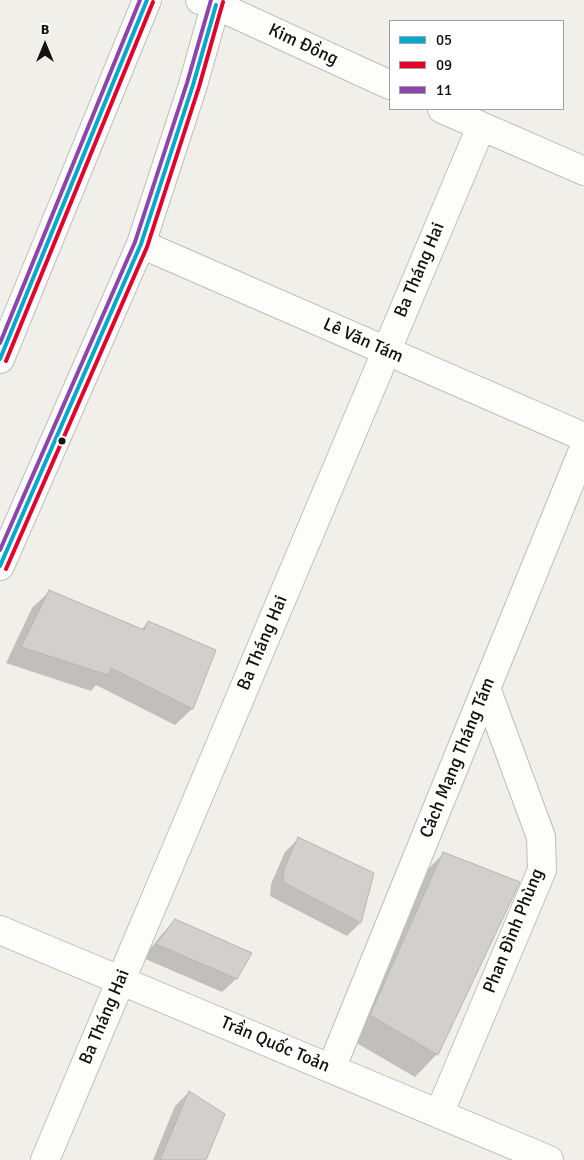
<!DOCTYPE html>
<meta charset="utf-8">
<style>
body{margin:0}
#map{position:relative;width:584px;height:1160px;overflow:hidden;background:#f1efea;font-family:Signika,sans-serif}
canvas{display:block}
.legend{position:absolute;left:389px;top:20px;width:175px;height:90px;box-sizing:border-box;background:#fff;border:1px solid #a1a09f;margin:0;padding:6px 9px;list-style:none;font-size:15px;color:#13120f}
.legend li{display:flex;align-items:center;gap:10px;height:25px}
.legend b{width:25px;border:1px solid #a1a09f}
.north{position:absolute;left:20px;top:20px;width:50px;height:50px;-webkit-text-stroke:4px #fff;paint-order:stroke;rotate:0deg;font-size:14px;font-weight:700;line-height:20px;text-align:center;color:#13120f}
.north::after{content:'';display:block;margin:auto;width:18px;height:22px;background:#13120f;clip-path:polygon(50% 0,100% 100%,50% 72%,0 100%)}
</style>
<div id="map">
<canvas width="584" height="1160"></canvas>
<ul class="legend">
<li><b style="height:6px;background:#00a9ce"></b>05</li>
<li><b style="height:6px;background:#e4002b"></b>09</li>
<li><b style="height:6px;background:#8e44ad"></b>11</li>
</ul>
<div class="north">B</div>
</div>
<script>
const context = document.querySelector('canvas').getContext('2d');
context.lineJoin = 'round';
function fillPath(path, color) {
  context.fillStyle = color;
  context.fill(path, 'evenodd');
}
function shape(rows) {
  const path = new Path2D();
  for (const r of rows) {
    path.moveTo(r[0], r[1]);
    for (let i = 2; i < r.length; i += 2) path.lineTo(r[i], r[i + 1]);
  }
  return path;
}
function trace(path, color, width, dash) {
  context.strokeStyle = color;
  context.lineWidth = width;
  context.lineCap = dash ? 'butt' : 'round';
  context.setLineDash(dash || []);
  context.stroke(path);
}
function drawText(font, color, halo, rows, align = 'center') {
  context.font = font + ' Signika,sans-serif';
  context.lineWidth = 5;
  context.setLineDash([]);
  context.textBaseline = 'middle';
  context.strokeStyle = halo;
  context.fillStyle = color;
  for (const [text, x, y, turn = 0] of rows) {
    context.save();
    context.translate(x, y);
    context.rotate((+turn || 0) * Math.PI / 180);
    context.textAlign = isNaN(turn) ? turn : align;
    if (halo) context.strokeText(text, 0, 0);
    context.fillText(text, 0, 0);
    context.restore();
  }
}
const shadow = shape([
 [49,592,141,630,148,622,215,651,192,709,175,725,96,685,91,691,6,663,32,608],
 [299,838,373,874,360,923,347,936,270,896,271,884,285,852],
 [443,854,437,1054,415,1077,348,1038,420,877],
 [176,920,250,954,236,979,222,992,143,958,162,934],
 [189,1092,205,1160,153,1160,175,1106]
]);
const building = shape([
 [49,590,144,630,148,621,216,650,193,709,111,668,108,675,21,647,49,590],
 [298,837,374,873,361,923,283,882,284,869,298,837],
 [443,852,520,882,438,1055,370,1015,443,852],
 [175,919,252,953,237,979,156,944,175,919],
 [189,1091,225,1114,206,1160,160,1160,189,1091]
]);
const minor = shape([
 [200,0,216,5,390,85],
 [442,109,584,171],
 [141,244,584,437],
 [0,359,147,0],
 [0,566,141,244,193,85,217,0],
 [0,930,549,1160],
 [331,1069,584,448],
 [439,1114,542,870,541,837,486,688],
 [45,1160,481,127]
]);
const bus1 = shape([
 [0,359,147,0],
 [0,566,141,244,193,85,216,5]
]);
const bus2 = shape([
 [6,361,153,2],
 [6,569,147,247,199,87,223,2]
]);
const bus3 = shape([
 [0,343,140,0],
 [0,550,135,242,187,83,211,0]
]);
const markers = [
 [62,441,4.5,"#13120f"]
];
const streetNames = [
 ["Kim Đồng",303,45,25],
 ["Ba Tháng Hai",420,270,-67],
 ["Lê Văn Tám",363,341,24],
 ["Ba Tháng Hai",263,643,-67],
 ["Cách Mạng Tháng Tám",458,758,-68],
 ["Phan Đình Phùng",514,931,-68],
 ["Ba Tháng Hai",105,1017,-67],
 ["Trần Quốc Toản",275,1045,23]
];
fillPath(shadow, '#0003');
fillPath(building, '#d2d0cc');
trace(building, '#b7b5b1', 1);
trace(minor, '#bfbeba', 30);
trace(minor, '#fdfdfc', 28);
trace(bus1, '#00a9ce', 4);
trace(bus2, '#e4002b', 4);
trace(bus3, '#8e44ad', 4);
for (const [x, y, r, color] of markers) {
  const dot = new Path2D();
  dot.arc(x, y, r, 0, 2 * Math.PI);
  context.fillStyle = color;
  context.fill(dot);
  trace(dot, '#fff', 2);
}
drawText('18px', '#13120f', '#fff', streetNames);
</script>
